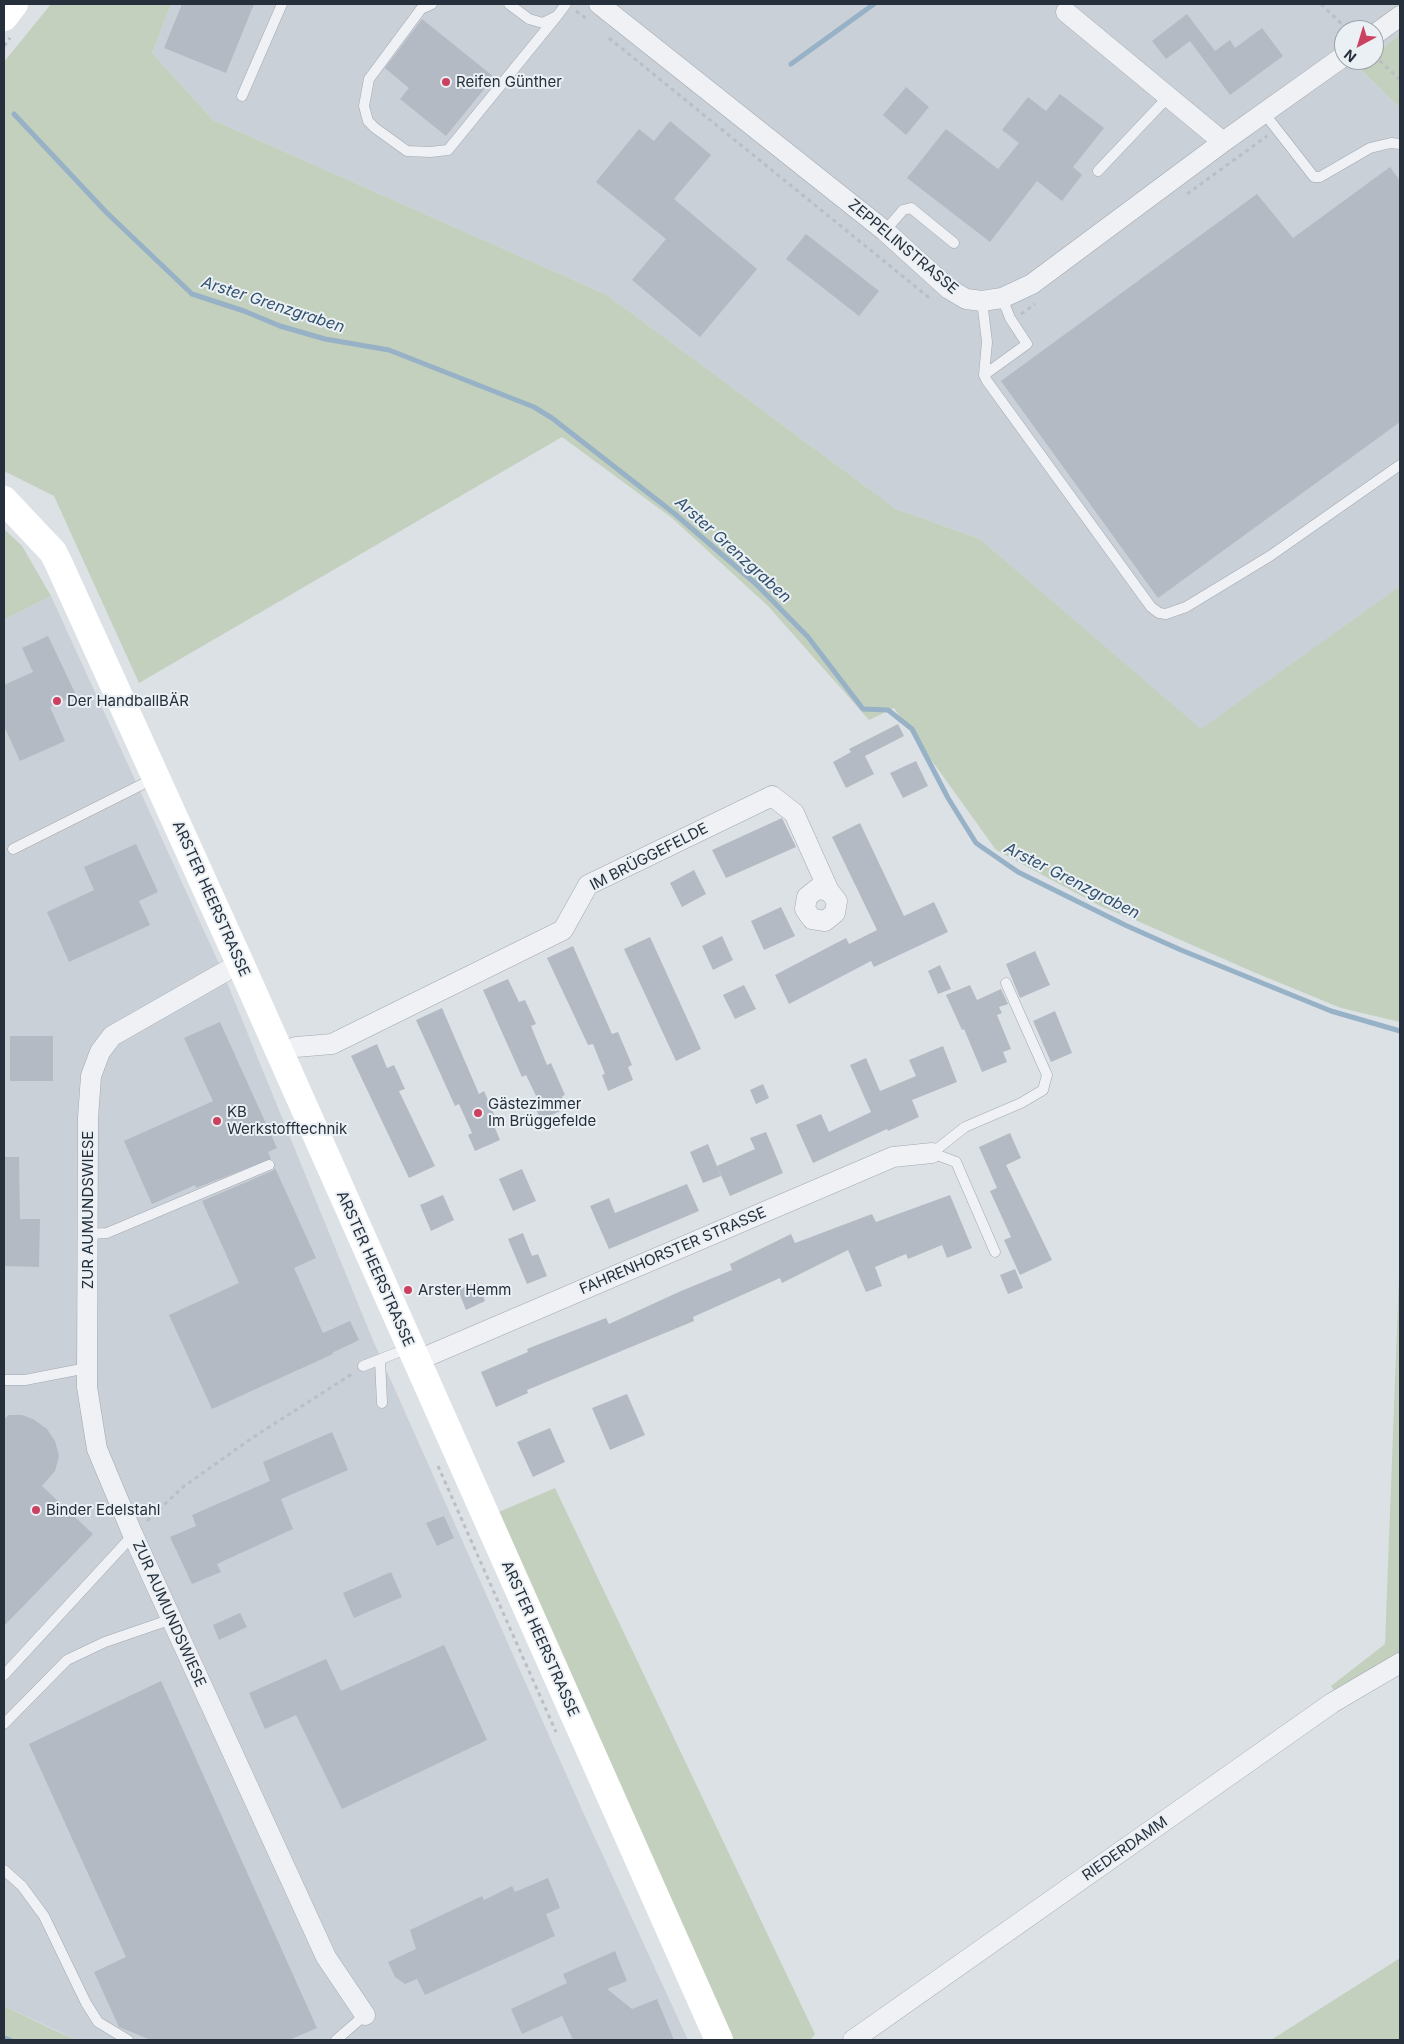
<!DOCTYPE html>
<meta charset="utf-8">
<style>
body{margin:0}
#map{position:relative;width:1404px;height:2044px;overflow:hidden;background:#dce1e6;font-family:Inter,sans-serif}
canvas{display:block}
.frame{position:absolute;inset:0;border:5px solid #26303c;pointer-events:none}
.north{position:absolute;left:1334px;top:20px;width:50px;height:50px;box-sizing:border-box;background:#ebf0f4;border:1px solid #9ca3aa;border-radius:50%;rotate:219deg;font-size:14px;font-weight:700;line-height:20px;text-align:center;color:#26303c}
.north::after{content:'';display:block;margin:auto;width:18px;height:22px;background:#ca4260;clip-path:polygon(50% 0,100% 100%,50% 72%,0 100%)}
</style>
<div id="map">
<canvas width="1404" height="2044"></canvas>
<div class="frame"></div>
<div class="north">N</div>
</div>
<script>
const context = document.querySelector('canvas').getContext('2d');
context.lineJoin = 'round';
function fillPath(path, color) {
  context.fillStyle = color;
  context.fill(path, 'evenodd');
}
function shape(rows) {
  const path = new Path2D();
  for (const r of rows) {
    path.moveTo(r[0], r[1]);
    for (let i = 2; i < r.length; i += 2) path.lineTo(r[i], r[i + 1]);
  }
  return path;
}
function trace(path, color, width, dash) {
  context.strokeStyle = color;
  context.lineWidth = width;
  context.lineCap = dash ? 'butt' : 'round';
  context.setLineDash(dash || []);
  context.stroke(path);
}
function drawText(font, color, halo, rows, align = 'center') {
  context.font = font + ' Inter,sans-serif';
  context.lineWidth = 4;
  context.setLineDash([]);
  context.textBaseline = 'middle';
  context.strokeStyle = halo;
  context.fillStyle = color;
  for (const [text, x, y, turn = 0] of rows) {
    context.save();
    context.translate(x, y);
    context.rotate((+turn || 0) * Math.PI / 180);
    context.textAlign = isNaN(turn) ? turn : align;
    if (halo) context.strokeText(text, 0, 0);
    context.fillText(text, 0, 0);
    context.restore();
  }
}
const built = shape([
 [171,4,1400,4,1400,34,1374,55,1374,30,1344,30,1344,60,1368,60,1359,68,1400,108,1400,586,1201,730,980,539,896,509,607,295,213,120,152,53],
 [51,596,221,968,372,1338,583,1812,688,2040,77,2040,4,2006,4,620]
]);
const green = shape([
 [51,4,171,4,152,53,213,120,607,295,896,509,980,539,1201,729,1400,586,1400,1022,1341,1008,1251,971,1133,919,1102,907,996,850,894,708,869,720,768,606,672,518,562,437,139,683,54,496,4,471,4,62],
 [1400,34,1400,108,1359,68,1368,60,1374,60,1374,55],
 [4,529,22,546,51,596,4,620],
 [1400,1249,1400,1655,1337,1694,1331,1686,1385,1644],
 [555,1488,815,2034,810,2040,726,2040,494,1514],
 [1400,1958,1400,2040,1271,2040],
 [4,2006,56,2031,77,2040,4,2040]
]);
const stream = shape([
 [791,64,874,4],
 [14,114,106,212,192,294,244,311,280,326,325,339,389,350,534,407,552,418,675,514,756,584,808,637,863,709,888,710,912,729,948,798,976,843,1018,872,1125,925,1181,950,1331,1011,1400,1031],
 [4,2038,10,2040]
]);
const building = shape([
 [182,4,254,4,226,73,164,48],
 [1187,14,1215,51,1230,40,1235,48,1262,28,1283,56,1230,95,1190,41,1166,59,1152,41],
 [422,19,494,77,446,136,400,99,409,88,385,68],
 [906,87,929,107,906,135,883,115],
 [1060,94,1104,128,1073,167,1082,175,1062,201,1037,181,990,242,907,178,946,129,998,169,1019,143,1002,130,1028,97,1046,111],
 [670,121,711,155,674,199,757,269,700,337,632,280,666,239,596,182,639,129,654,141],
 [1390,167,1400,181,1400,422,1158,598,1001,381,1257,194,1293,238],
 [806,234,879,291,859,316,786,259],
 [48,636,76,695,50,707,65,741,20,761,4,726,4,685,33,672,22,648],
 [898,724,904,736,865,756,874,774,846,788,833,762,851,752,849,749],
 [916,761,928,786,903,798,890,773],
 [782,818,796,847,726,878,712,850],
 [860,823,904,916,934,902,948,932,874,967,871,961,789,1004,775,975,846,938,849,944,877,930,832,837],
 [136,844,158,892,139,901,150,925,69,962,47,912,94,890,84,867],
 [694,870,706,894,682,907,670,883],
 [781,907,795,936,764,950,751,921],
 [722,936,733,960,713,970,702,946],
 [650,937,701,1049,676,1061,624,949],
 [573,946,612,1034,618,1032,632,1065,628,1067,633,1080,608,1091,602,1075,605,1074,593,1044,588,1045,547,958],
 [1035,951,1050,985,1020,998,1006,964],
 [940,965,951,989,938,994,928,971],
 [508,979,519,1002,525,1000,536,1024,531,1026,547,1065,551,1063,565,1095,562,1096,567,1108,541,1120,534,1105,539,1102,526,1075,522,1077,483,990],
 [744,985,756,1009,735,1019,723,995],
 [970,985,977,1000,1001,989,1008,1004,999,1007,1002,1013,997,1015,1011,1049,1003,1052,1007,1062,982,1072,964,1029,962,1030,946,995],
 [442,1008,479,1094,484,1091,499,1126,495,1128,500,1140,475,1151,468,1135,472,1133,459,1104,455,1106,416,1020],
 [1055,1011,1072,1053,1051,1062,1033,1021],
 [220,1022,277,1148,268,1152,271,1159,196,1188,195,1185,152,1204,124,1141,213,1101,184,1038],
 [10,1036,53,1036,53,1081,10,1081],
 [377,1044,387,1068,394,1065,405,1089,399,1091,435,1166,409,1178,351,1056],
 [943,1046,957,1082,912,1100,919,1117,888,1131,887,1129,813,1163,796,1125,821,1114,829,1132,871,1112,850,1065,866,1058,880,1091,916,1076,909,1060],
 [763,1084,769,1098,756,1104,750,1090],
 [766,1132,783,1173,730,1196,717,1166,755,1149,750,1138],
 [1010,1133,1021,1158,1006,1165,1052,1260,1020,1275,1004,1240,1011,1237,990,1191,997,1188,979,1147],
 [708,1144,721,1176,703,1183,690,1152],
 [4,1157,19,1157,20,1219,40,1219,39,1267,4,1266],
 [275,1168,316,1258,294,1268,323,1333,350,1321,359,1340,332,1353,333,1354,212,1409,169,1315,239,1283,202,1201,272,1171],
 [522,1169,536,1201,513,1211,499,1179],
 [687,1184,699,1211,609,1249,590,1206,609,1198,615,1213],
 [443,1195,454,1220,431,1231,420,1205],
 [950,1195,972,1248,947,1258,942,1245,908,1259,906,1254,875,1267,882,1286,866,1292,848,1250,782,1283,780,1278,693,1317,694,1321,527,1390,528,1393,496,1407,481,1372,528,1352,527,1349,542,1343,606,1318,609,1324,681,1291,732,1270,730,1264,791,1234,795,1243,872,1214,876,1222],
 [523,1233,532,1256,538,1254,547,1276,527,1284,508,1239],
 [1015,1269,1023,1288,1008,1294,1000,1275],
 [477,1282,485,1301,466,1310,458,1290],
 [627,1394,645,1435,610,1450,592,1408],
 [8,1415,22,1415,33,1419,47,1429,55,1441,59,1456,55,1471,42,1486,93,1534,4,1626,4,1420],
 [550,1428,565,1462,533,1477,517,1442],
 [332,1432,348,1470,281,1499,293,1529,217,1564,221,1572,192,1584,170,1537,196,1526,192,1515,270,1481,263,1462],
 [444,1516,454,1538,437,1546,426,1523],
 [391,1572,402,1597,354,1618,343,1593],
 [240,1613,247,1627,219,1640,213,1625],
 [444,1645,487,1740,342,1809,296,1715,265,1729,249,1693,326,1659,341,1691],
 [161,1681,317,2028,289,2040,151,2040,119,2027,94,1972,126,1957,29,1744],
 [548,1878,560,1908,546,1914,555,1936,425,1995,417,1979,405,1984,395,1977,388,1962,416,1949,410,1930,482,1896,484,1900,512,1886,515,1892],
 [615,1951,627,1981,607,1989,632,2009,657,1999,674,2040,573,2040,562,2016,522,2034,511,2009,567,1983,563,1974]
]);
const path = shape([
 [1321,4,1348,30],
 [576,11,587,19],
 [609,38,932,300],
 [4,46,10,38],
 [1374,55,1400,80],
 [1187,194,1267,136],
 [1021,314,1035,304],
 [438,1466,556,1732],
 [147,1521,183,1487,252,1438,352,1374]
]);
const lane = shape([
 [432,4,421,9,369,79,364,106,368,121,375,128,407,151,430,152,448,150,557,16],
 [509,4,529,19,543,23,557,16,566,4],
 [242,96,282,4],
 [1264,113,1314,177,1320,177,1370,148,1391,143,1400,144],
 [1098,171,1168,97],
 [885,231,903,210,911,208,954,243],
 [982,301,987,342,984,375,987,381,1151,607,1159,613,1166,614,1186,607,1270,556,1400,465],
 [984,375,1027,344,1010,318,1002,298],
 [13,849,155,778],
 [932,1153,965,1127,1021,1103,1043,1090,1047,1075,1006,983],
 [932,1153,956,1162,995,1252],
 [88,1234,107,1233,269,1165],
 [380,1360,382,1403],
 [363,1366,409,1348],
 [4,1380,25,1380,87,1368],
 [4,1675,133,1535],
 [4,1724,67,1660,105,1642,172,1619],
 [4,1870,22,1886,44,1916,86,2003,98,2022,128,2040],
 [336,2040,365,2015]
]);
const street = shape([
 [599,4,885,231,949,289,966,299,982,301,1002,298,1032,284,1223,142,1344,56],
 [1066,12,1223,142],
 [1374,35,1400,16],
 [240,963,112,1036,100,1052,91,1076,88,1118,87,1387,97,1449,133,1535,326,1957,365,2015],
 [279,1053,296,1047,332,1044,563,930,588,885,772,796,794,813,829,891,817,889,807,897,805,909,812,919,825,921,835,913,837,901,829,891],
 [416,1361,893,1157,932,1153],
 [853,2040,1332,1703,1400,1663]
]);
const secondary = shape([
 [4,17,14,4],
 [4,500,53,552,59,564,240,963,719,2040]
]);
const markers = [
 [446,82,5,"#ca4260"],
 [57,701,5,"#ca4260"],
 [478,1113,5,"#ca4260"],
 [217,1121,5,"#ca4260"],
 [408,1290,5,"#ca4260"],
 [36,1510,5,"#ca4260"]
];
const poiNames = [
 ["Reifen Günther",456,82],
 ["Der HandballBÄR",67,701],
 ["Gästezimmer",488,1104],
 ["Im Brüggefelde",488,1121],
 ["KB",227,1112],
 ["Werkstofftechnik",227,1129],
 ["Arster Hemm",418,1290],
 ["Binder Edelstahl",46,1510]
];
const streetNames = [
 ["ZEPPELINSTRASSE",903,247,40],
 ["IM BRÜGGEFELDE",649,857,-27],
 ["ARSTER HEERSTRASSE",211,899,66],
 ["ZUR AUMUNDSWIESE",88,1210,-90],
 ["FAHRENHORSTER STRASSE",673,1251,-23],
 ["ARSTER HEERSTRASSE",375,1269,66],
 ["ZUR AUMUNDSWIESE",169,1614,66],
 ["ARSTER HEERSTRASSE",540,1639,66],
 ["RIEDERDAMM",1125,1849,-35]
];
const waterNames = [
 ["Arster Grenzgraben",273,305,18],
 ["Arster Grenzgraben",733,550,42],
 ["Arster Grenzgraben",1072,881,27]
];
fillPath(built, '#cad0d8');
fillPath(green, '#c3d0bd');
trace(stream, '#97b1c6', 5);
fillPath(building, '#b4bac3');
trace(lane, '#a2a8b0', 11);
trace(street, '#a2a8b0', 21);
trace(path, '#bbbfc5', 3, [4, 4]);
trace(lane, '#eff1f5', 10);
trace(street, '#eff1f5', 20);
trace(secondary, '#fff', 28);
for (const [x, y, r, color] of markers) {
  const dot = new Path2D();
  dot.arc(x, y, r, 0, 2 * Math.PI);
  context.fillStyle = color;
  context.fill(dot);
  trace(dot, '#ebf0f4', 2);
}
drawText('15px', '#26303c', '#ebf0f4', poiNames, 'left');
drawText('15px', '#26303c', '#ebf0f4', streetNames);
drawText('italic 16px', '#32516e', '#ebf0f4', waterNames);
</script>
